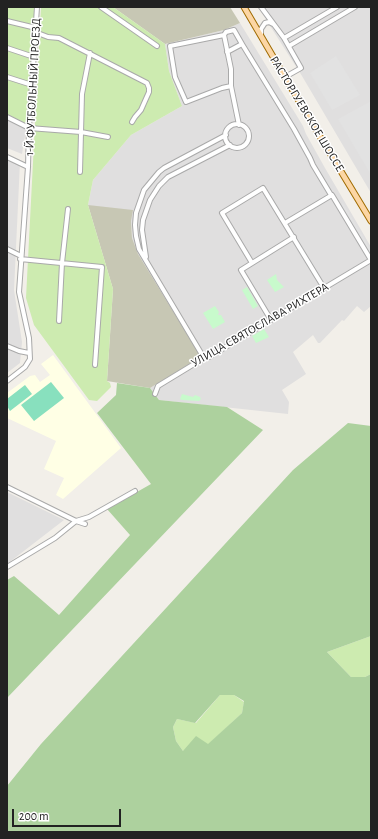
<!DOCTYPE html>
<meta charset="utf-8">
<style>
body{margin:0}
#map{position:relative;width:378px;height:839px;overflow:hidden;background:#f2efe9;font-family:"Alegreya Sans",sans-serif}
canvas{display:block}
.frame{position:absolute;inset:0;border:8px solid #222;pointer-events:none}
.scale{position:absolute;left:12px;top:809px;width:109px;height:18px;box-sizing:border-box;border:2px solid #222;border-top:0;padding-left:5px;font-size:12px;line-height:14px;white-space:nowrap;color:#222;-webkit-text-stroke:3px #fff;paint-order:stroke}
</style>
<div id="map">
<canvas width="378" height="839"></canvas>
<div class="frame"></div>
<div class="scale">200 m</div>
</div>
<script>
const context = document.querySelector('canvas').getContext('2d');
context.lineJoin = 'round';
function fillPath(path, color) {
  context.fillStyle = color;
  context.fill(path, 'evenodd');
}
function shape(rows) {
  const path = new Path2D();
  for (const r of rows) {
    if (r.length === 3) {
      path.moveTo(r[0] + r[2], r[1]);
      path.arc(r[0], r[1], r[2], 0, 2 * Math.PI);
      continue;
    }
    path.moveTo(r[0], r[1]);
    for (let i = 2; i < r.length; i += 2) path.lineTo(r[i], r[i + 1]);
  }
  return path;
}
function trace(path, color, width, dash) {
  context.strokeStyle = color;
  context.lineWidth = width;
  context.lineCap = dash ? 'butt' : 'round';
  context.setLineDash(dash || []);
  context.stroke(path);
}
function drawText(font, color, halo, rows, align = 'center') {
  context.font = font + ' "Alegreya Sans",sans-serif';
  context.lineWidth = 3;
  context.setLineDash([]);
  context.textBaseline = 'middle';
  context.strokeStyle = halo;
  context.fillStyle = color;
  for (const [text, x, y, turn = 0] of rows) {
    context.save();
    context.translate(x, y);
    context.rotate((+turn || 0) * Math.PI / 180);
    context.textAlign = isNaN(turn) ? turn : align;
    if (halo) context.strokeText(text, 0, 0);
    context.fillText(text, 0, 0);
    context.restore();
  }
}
const residential = shape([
 [258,7,371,7,371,193,302,76],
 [240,23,303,126,306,134,325,168,371,247,371,306,364,312,357,306,344,321,342,320,320,343,318,343,313,335,293,352,306,374,282,390,289,402,288,414,159,400,150,388,201,357,138,254,132,238,131,221,88,205,93,180,131,135,182,106,169,71,165,44,224,30],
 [7,114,27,124,22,154,7,148],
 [7,156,20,162,14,290,22,342,20,363,7,373],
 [7,492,64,520,7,564]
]);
const education = shape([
 [53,355,121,448,63,499,56,495,64,478,44,469,56,441,7,418,7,393,30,376,35,375,40,382,50,375,41,364]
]);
const construction = shape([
 [113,7,230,7,240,23,224,30,165,44],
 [88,205,133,210,131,221,132,238,138,254,201,357,150,388,107,381,113,289]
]);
const grass = shape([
 [7,7,36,7,31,86,27,124,7,114],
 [41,7,113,7,165,44,169,71,182,106,131,135,93,180,88,205,113,289,107,381,110,383,111,387,97,401,89,400,34,325,26,298],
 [371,636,371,674,365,677,351,677,327,652],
 [220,695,234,695,244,702,242,713,208,745,183,751,176,741,173,727,177,719,196,723]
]);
const forest = shape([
 [117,383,150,388,159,400,227,407,263,430,7,698,7,580,14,576,59,615,130,535,107,509,151,484,97,413,116,395],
 [348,423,371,426,371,636,327,652,351,677,365,677,371,674,371,832,7,832,7,786,41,744,293,470],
 [220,695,234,695,244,701,242,713,208,744,196,736,183,751,176,741,173,727,177,719,195,723]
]);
const park = shape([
 [276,274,277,280,284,287,275,292,267,280],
 [247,287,258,306,253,309,242,290],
 [215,306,219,312,218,315,221,315,225,322,213,329,203,313],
 [264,329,269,337,256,343,252,336],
 [182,394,193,397,195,395,200,397,201,399,199,401,182,400,180,399]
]);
const pitch = shape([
 [51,382,64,398,34,421,21,405],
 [25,385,32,394,10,411,7,406,7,399]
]);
const parking = shape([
 [336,56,360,95,332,110,310,73],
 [371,101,371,175,338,119],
 [343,203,371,250,371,253,369,254,340,205]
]);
const minor = shape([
 [101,7,157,46],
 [261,7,284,38,301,68,285,77],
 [7,21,36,28],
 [35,32,48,37,59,38,147,83,149,88,149,92,141,110,135,117,132,122],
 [224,35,231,69,231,86,239,125],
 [261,35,261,29,265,23,269,22,273,24],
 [284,38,337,7],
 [289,46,355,7],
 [7,48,34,57],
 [227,52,242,44,294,129,310,158,313,165,331,195],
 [7,77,32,85],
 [231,86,222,88,186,102,175,77,170,46,224,35,226,32,234,30,242,44],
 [7,117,29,128,81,132,108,137],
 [237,136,12],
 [7,157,28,167],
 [80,172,82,94,90,53],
 [285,223,332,195,371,260],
 [7,249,21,256],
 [146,257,142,230,143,220,150,200,159,186,168,177,230,145],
 [20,259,102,267,95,365],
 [252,263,222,213,263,188,324,288],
 [271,320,241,270,294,237],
 [59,321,62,263,68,209],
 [7,346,19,351,29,353],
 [204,358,139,249,136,236,135,225,136,213,144,190,159,172,164,168,226,135],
 [7,381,25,367,30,359,29,338,19,292,28,167,29,128,37,7],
 [155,394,158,386,204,358,209,357,371,260],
 [7,487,76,521,85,524],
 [7,567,55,538,76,521,89,517,135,491]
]);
const major = shape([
 [244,7,313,125,371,221]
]);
const streetNames = [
 ["1-Й ФУТБОЛЬНЫЙ ПРОЕЗД",33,87,-87],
 ["РАСТОРГУЕВСКОЕ ШОССЕ",307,114,59],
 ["УЛИЦА СВЯТОСЛАВА РИХТЕРА",260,325,-30]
];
fillPath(residential, '#e0dfdf');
fillPath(education, '#ffffe5');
fillPath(construction, '#c7c7b4');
fillPath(grass, '#cdebb0');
fillPath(forest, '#add19e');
fillPath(park, '#c8facc');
fillPath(pitch, '#88e0be');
fillPath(parking, '#e2e2e2');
trace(minor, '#a9a9a9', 6);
trace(major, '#a06b00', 7);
trace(minor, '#fff', 4);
trace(major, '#fcd6a4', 5);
drawText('12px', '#222', '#fff', streetNames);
</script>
